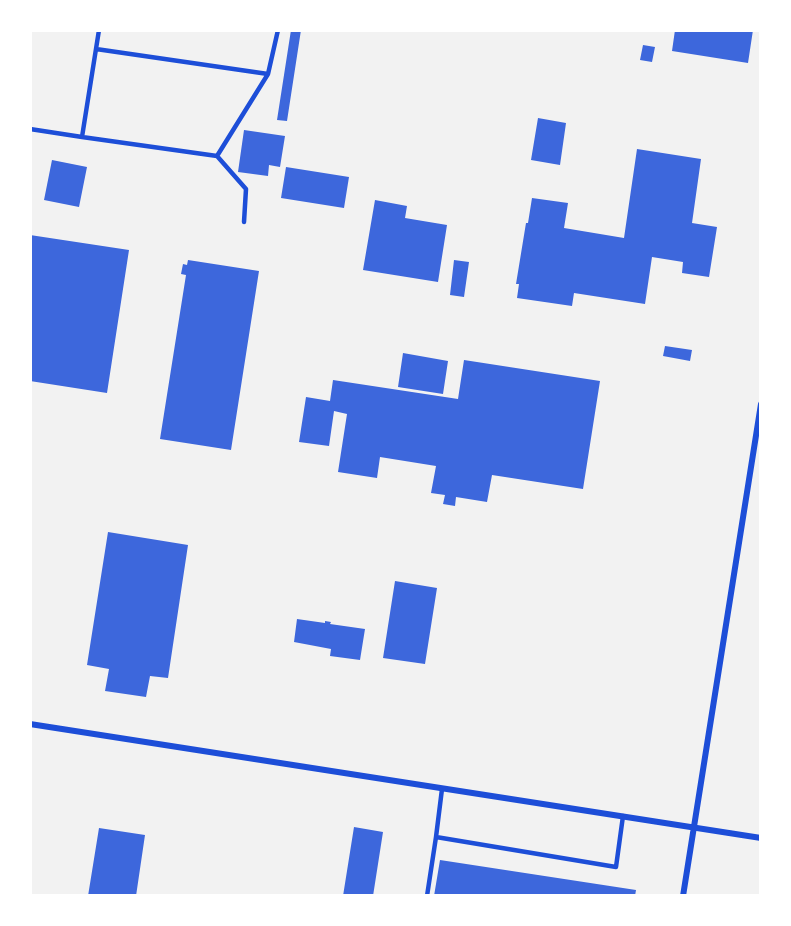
<!DOCTYPE html>
<style>
body{margin:0}
#map{position:relative;width:791px;height:926px;overflow:hidden;background:#f2f2f2;font-family:Inter,sans-serif}
canvas{display:block}
.frame{position:absolute;inset:0;border:32px solid #fff;pointer-events:none}
</style>
<div id="map">
<canvas width="791" height="926"></canvas>
<div class="frame"></div>
</div>
<script>
const context = document.querySelector('canvas').getContext('2d');
context.lineJoin = 'round';
function fillPath(path, color) {
  context.fillStyle = color;
  context.fill(path, 'evenodd');
}
function shape(rows) {
  const path = new Path2D();
  for (const r of rows) {
    path.moveTo(r[0], r[1]);
    for (let i = 2; i < r.length; i += 2) path.lineTo(r[i], r[i + 1]);
  }
  return path;
}
function trace(path, color, width, dash) {
  context.strokeStyle = color;
  context.lineWidth = width;
  context.lineCap = dash ? 'butt' : 'round';
  context.setLineDash(dash || []);
  context.stroke(path);
}
const building = shape([
 [291,30,301,30,287,121,277,120],
 [675,30,753,30,748,63,672,51],
 [643,45,655,47,652,62,640,60],
 [538,118,566,123,560,165,531,160],
 [244,130,285,136,280,167,269,165,268,176,238,172],
 [637,149,701,159,692,223,717,227,709,277,682,273,683,262,652,257,645,304,574,293,572,306,517,298,519,284,516,284,526,223,528,223,532,198,568,203,564,228,624,238],
 [52,160,87,167,79,207,44,200],
 [286,167,349,177,344,208,281,198],
 [375,200,407,206,405,218,447,225,438,282,363,270],
 [30,235,129,250,107,393,30,381],
 [188,260,259,271,231,450,160,439,186,275,181,274,183,264,187,265],
 [454,260,469,262,464,297,450,295],
 [665,346,692,350,690,361,663,356],
 [403,353,448,361,443,394,398,387],
 [464,360,600,381,583,489,492,475,487,502,456,497,455,506,443,504,445,495,431,493,436,466,380,457,377,478,338,472,347,414,334,411,329,446,299,442,306,397,330,401,333,380,458,399],
 [108,532,188,545,168,678,150,676,146,697,105,691,109,669,87,665],
 [395,581,437,588,425,664,383,658],
 [297,619,325,623,325,621,331,622,330,624,365,629,360,660,330,656,331,649,294,642],
 [354,827,383,832,373,896,343,896],
 [99,828,145,835,136,896,88,896],
 [440,860,636,890,635,896,434,896]
]);
const service = shape([
 [96,49,268,74,278,30],
 [30,129,82,137,99,30],
 [82,137,217,156,268,74],
 [217,156,246,189,244,222],
 [436,837,442,789],
 [427,896,436,837,616,867,623,816]
]);
const minor = shape([
 [30,724,761,838],
 [683,896,761,404]
]);
fillPath(building, '#3d67dc');
trace(service, '#1d4ed8', 4.5);
trace(minor, '#1d4ed8', 6);
</script>
